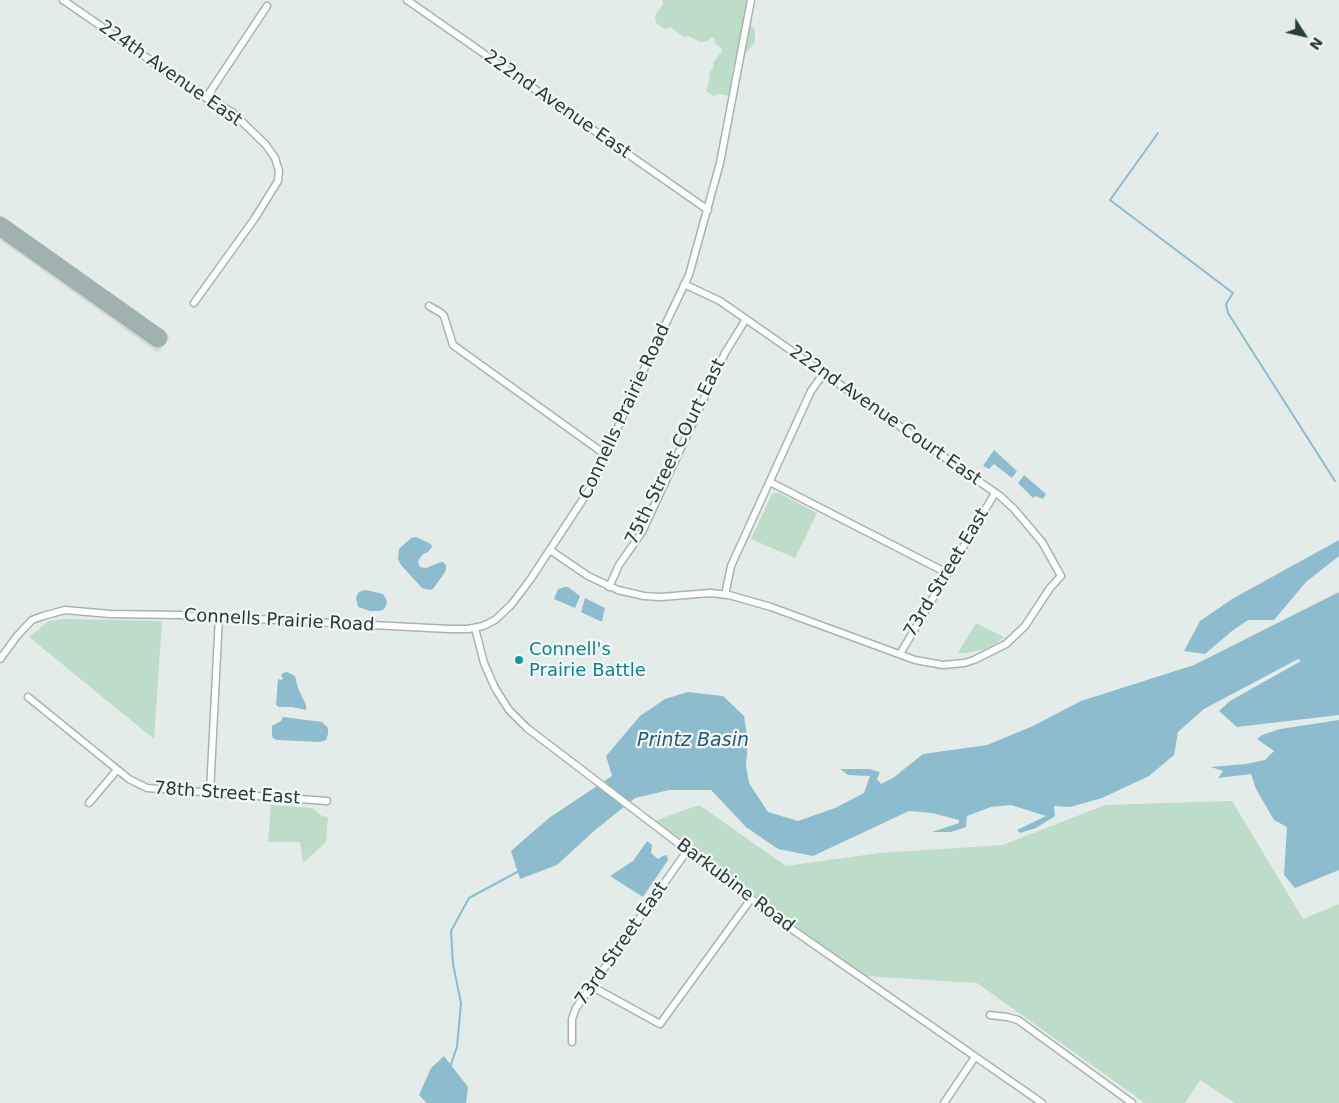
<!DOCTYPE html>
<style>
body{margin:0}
#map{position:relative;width:1339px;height:1103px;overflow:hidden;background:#e3ece9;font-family:"DejaVu Sans",sans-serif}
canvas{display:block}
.north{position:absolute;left:1279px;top:10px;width:50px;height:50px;-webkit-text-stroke:4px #f4f9f7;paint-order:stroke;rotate:125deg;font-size:14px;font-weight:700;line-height:20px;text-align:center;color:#243d3a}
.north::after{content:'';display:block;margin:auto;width:18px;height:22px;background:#243d3a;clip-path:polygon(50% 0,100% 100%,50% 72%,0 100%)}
</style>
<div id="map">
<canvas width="1339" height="1103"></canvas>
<div class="north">N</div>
</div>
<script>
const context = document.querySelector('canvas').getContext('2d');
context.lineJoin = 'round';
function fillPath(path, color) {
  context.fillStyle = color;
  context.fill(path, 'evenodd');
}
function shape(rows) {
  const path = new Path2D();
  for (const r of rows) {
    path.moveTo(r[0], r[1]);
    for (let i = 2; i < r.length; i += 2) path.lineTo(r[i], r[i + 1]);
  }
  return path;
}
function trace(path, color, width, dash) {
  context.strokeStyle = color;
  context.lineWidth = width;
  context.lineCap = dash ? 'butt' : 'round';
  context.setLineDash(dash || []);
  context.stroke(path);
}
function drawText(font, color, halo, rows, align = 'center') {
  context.font = font + ' "DejaVu Sans",sans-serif';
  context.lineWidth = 4.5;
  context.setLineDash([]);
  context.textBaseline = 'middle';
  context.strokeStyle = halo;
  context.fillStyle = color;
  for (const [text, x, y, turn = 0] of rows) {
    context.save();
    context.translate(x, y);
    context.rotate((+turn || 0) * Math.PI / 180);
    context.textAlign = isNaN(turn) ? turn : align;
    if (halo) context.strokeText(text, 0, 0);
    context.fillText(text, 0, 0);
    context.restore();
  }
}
const built = shape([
 [0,215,170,336,158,353,0,240]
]);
const green = shape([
 [662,0,754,0,754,5,748,13,747,24,755,29,755,42,732,70,734,80,733,90,729,96,719,94,714,96,706,91,709,81,710,72,714,66,713,63,722,51,721,48,715,43,714,38,711,37,708,41,701,42,688,36,684,37,670,27,665,29,657,24,655,19,656,14,663,4],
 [775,493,779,493,817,513,795,558,751,539,771,496],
 [64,619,162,621,154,739,29,637,49,621],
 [976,623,1004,637,997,643,983,650,966,653,958,653],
 [1232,801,1303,919,1339,904,1339,1103,1235,1103,1200,1080,1185,1103,1145,1103,977,983,865,976,651,822,699,805,786,866,880,853,1003,845,1105,805],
 [271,805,312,808,322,816,328,817,326,842,303,863,300,842,268,842]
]);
const water = shape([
 [994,450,1017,471,1012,478,994,464,989,469,983,466],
 [1024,475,1046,494,1043,499,1035,496,1033,498,1018,483],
 [416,537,431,544,432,547,428,552,423,554,420,558,418,561,420,567,426,568,438,563,443,562,446,565,446,570,443,575,433,589,430,590,422,588,401,565,398,559,399,549,411,538],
 [1339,540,1339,556,1306,582,1274,620,1248,620,1232,631,1205,654,1184,651,1200,621,1232,599],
 [565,587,568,587,580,596,575,608,554,599,558,589],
 [366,590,383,594,387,601,386,606,383,610,379,611,370,611,358,607,356,598,358,593,361,591],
 [1339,592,1339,715,1237,727,1219,711,1230,701,1301,661,1298,659,1204,709,1178,732,1174,755,1149,776,1102,798,1070,807,1054,806,1055,816,1036,828,1020,833,1017,830,1046,816,1011,805,991,807,967,816,966,827,951,832,932,832,959,823,959,820,932,813,909,811,813,856,778,849,746,827,711,790,669,790,635,798,594,831,557,865,520,879,511,851,549,818,612,776,606,756,640,716,665,699,688,692,723,696,744,716,748,741,746,766,749,783,768,812,798,821,835,808,864,793,870,776,848,775,840,769,869,769,880,772,877,779,881,784,893,778,923,754,987,745,1033,726,1081,701,1194,665],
 [585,598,605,608,602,621,600,621,581,612],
 [287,672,295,676,298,688,306,705,306,710,292,707,279,707,276,705,278,679,281,680,283,678,281,676,283,673],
 [283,717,322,722,328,728,328,734,326,740,320,742,277,740,273,738,272,735,272,726,281,721],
 [1339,720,1339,870,1295,888,1284,875,1287,827,1274,820,1256,789,1251,774,1218,778,1223,771,1211,767,1246,764,1265,760,1274,751,1257,739,1262,735,1280,729],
 [647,841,652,845,651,853,658,859,663,856,667,855,668,860,643,897,610,876,633,861],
 [444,1056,468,1087,466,1103,427,1103,419,1095,431,1068]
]);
const stream = shape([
 [1158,133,1110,200,1233,293,1226,304,1228,313,1335,481],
 [450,1067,457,1047,461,1003,453,964,451,931,469,898,519,871]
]);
const taxiway = shape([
 [0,226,158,338]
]);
const minor = shape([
 [63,0,179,80,232,112,266,145,275,158,279,171,278,181,255,218,194,303],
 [407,0,708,210],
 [206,98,267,6],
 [429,306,441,313,444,316,453,345,606,455],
 [770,482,947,573],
 [550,550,588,576,618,590,644,596,661,597,710,593,729,595,771,607,915,660,943,665,964,663,974,660,1006,644,1025,626,1050,588,1061,576,1042,542,1014,509,1000,496,720,301,684,284],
 [609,587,619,565,642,532,725,353,746,319],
 [725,595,731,566,811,391,824,373],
 [475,628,484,663,495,688,509,710,527,728,783,923,1042,1103],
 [900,654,995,493],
 [0,659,17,636,32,620,43,616,65,610,110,614,179,615,449,629,468,629,483,626,495,620,511,605,530,580,593,484,636,386,689,275,720,163,751,0],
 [28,697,129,779,147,788,327,801],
 [210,792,219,617],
 [89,803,117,770],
 [591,986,660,1024,751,899],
 [990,1015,1007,1017,1018,1020,1132,1103],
 [572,1042,572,1019,576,1008,687,851],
 [944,1103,975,1057]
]);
const markers = [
 [519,660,5,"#0f9aa8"]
];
const streetNames = [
 ["224th Avenue East",170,74,35],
 ["222nd Avenue East",557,105,35],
 ["Connells Prairie Road",625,412,-65],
 ["222nd Avenue Court East",885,416,35],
 ["75th Street COurt East",676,452,-64],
 ["73rd Street East",947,573,-59],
 ["Connells Prairie Road",279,621,3],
 ["78th Street East",227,794,4],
 ["Barkubine Road",735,886,37],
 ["73rd Street East",622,944,-55]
];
const cultureNames = [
 ["Connell's",529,650],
 ["Prairie Battle",529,671]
];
const waterNames = [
 ["Printz Basin",693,741]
];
fillPath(built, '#d1dcd9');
fillPath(green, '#bddcca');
fillPath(water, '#8ebccf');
trace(stream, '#8ebccf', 2);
trace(taxiway, '#a0b2af', 19);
trace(minor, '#a6b4b1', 9);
trace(minor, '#fff', 6);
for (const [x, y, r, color] of markers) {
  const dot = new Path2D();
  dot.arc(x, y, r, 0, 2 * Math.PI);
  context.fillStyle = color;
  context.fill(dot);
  trace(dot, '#f4f9f7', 2);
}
drawText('18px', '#243d3a', '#f4f9f7', streetNames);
drawText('18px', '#0d838f', '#f4f9f7', cultureNames, 'left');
drawText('italic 19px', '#205c76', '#f4f9f7', waterNames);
</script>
